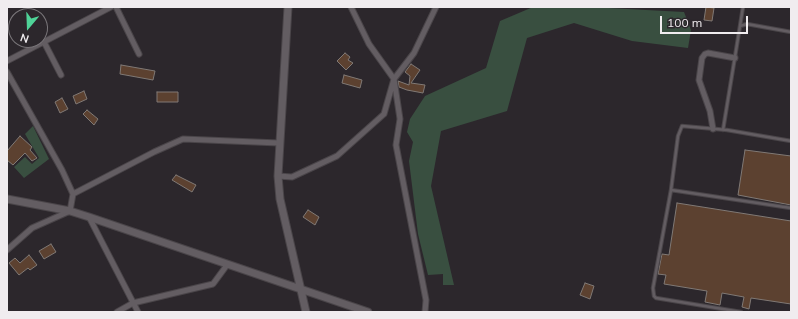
<!DOCTYPE html>
<style>
body{margin:0}
#map{position:relative;width:798px;height:319px;overflow:hidden;background:#2c272c;font-family:Mulish,sans-serif}
canvas{display:block}
.frame{position:absolute;inset:0;border:8px solid #f0ecef;pointer-events:none}
.north{position:absolute;left:8px;top:8px;width:40px;height:40px;box-sizing:border-box;background:#2c272c;border:1px solid #7a767a;border-radius:50%;rotate:199deg;font-size:11px;font-weight:700;line-height:16px;text-align:center;color:#f0ecef}
.north::after{content:'';display:block;margin:auto;width:14px;height:18px;background:#4fd398;clip-path:polygon(50% 0,100% 100%,50% 72%,0 100%)}
.scale{position:absolute;left:660px;top:16px;width:88px;height:18px;box-sizing:border-box;border:2px solid #f0ecef;border-top:0;padding-left:5px;font-size:12px;line-height:14px;white-space:nowrap;color:#f0ecef;-webkit-text-stroke:3px #2c272c;paint-order:stroke}
</style>
<div id="map">
<canvas width="798" height="319"></canvas>
<div class="frame"></div>
<div class="north">N</div>
<div class="scale">100 m</div>
</div>
<script>
const context = document.querySelector('canvas').getContext('2d');
context.lineJoin = 'round';
function fillPath(path, color) {
  context.fillStyle = color;
  context.fill(path, 'evenodd');
}
function shape(rows) {
  const path = new Path2D();
  for (const r of rows) {
    path.moveTo(r[0], r[1]);
    for (let i = 2; i < r.length; i += 2) path.lineTo(r[i], r[i + 1]);
  }
  return path;
}
function trace(path, color, width, dash) {
  context.strokeStyle = color;
  context.lineWidth = width;
  context.lineCap = dash ? 'butt' : 'round';
  context.setLineDash(dash || []);
  context.stroke(path);
}
const green = shape([
 [533,7,590,7,684,12,691,30,688,48,632,41,574,23,527,38,507,111,441,131,431,186,454,285,443,285,443,274,428,275,418,234,409,161,413,142,407,132,410,119,425,96,486,68,500,21],
 [33,126,49,159,24,178,14,167,25,157,32,164,39,158,25,134]
]);
const building = shape([
 [706,7,714,8,712,21,704,20,706,7],
 [345,53,350,57,348,60,353,63,346,70,337,61,345,53],
 [411,64,420,70,411,83,425,85,423,93,407,90,399,87,398,81,409,85,410,76,405,72,411,64],
 [121,65,155,71,153,80,120,74,121,65],
 [344,75,362,80,360,88,342,83,344,75],
 [84,91,87,99,76,104,73,96,84,91],
 [157,92,178,92,178,102,157,102,157,92],
 [62,98,68,109,60,113,55,102,62,98],
 [87,110,98,119,94,125,83,114,87,110],
 [20,136,32,147,30,150,37,158,32,161,25,153,13,165,7,160,7,151,20,136],
 [745,150,791,156,791,205,738,195,745,150],
 [176,175,196,185,192,192,172,180,176,175],
 [677,203,791,221,791,304,751,298,749,309,742,307,744,297,722,293,720,305,705,302,707,291,664,284,666,275,658,274,662,254,669,255,677,203],
 [308,210,319,217,315,225,303,217,308,210],
 [51,244,56,252,44,259,39,251,51,244],
 [29,255,37,265,30,270,28,268,19,275,9,263,15,258,20,263,29,255],
 [585,283,594,286,590,299,580,295,585,283]
]);
const lane = shape([
 [740,26,743,7],
 [723,130,740,26,747,24,791,32],
 [671,190,678,136,682,126,727,130,791,141],
 [741,312,656,298,654,296,653,288,671,190,791,208]
]);
const street = shape([
 [116,7,139,54],
 [351,7,369,44,394,79,400,119,396,145,426,300,425,312],
 [44,42,61,75],
 [7,61,111,7],
 [7,72,62,170,73,194],
 [713,129,710,111,699,80,702,58,705,54,708,53,735,58],
 [278,176,292,177,337,156,384,114,394,79,414,53,436,7],
 [89,217,138,312],
 [7,250,32,228,70,211,73,194,154,152,183,139,279,143],
 [117,312,133,303,213,284,227,265]
]);
const secondary = shape([
 [288,7,278,176,280,199,306,312],
 [7,199,70,211,89,217,368,312]
]);
fillPath(green, '#394f40');
fillPath(building, '#5c4130');
trace(building, '#807975', 1);
trace(lane, '#4a4549', 4.5);
trace(street, '#4a4549', 7);
trace(secondary, '#4a4549', 9);
trace(lane, '#635d62', 2.5);
trace(street, '#635d62', 5);
trace(secondary, '#635d62', 7);
</script>
